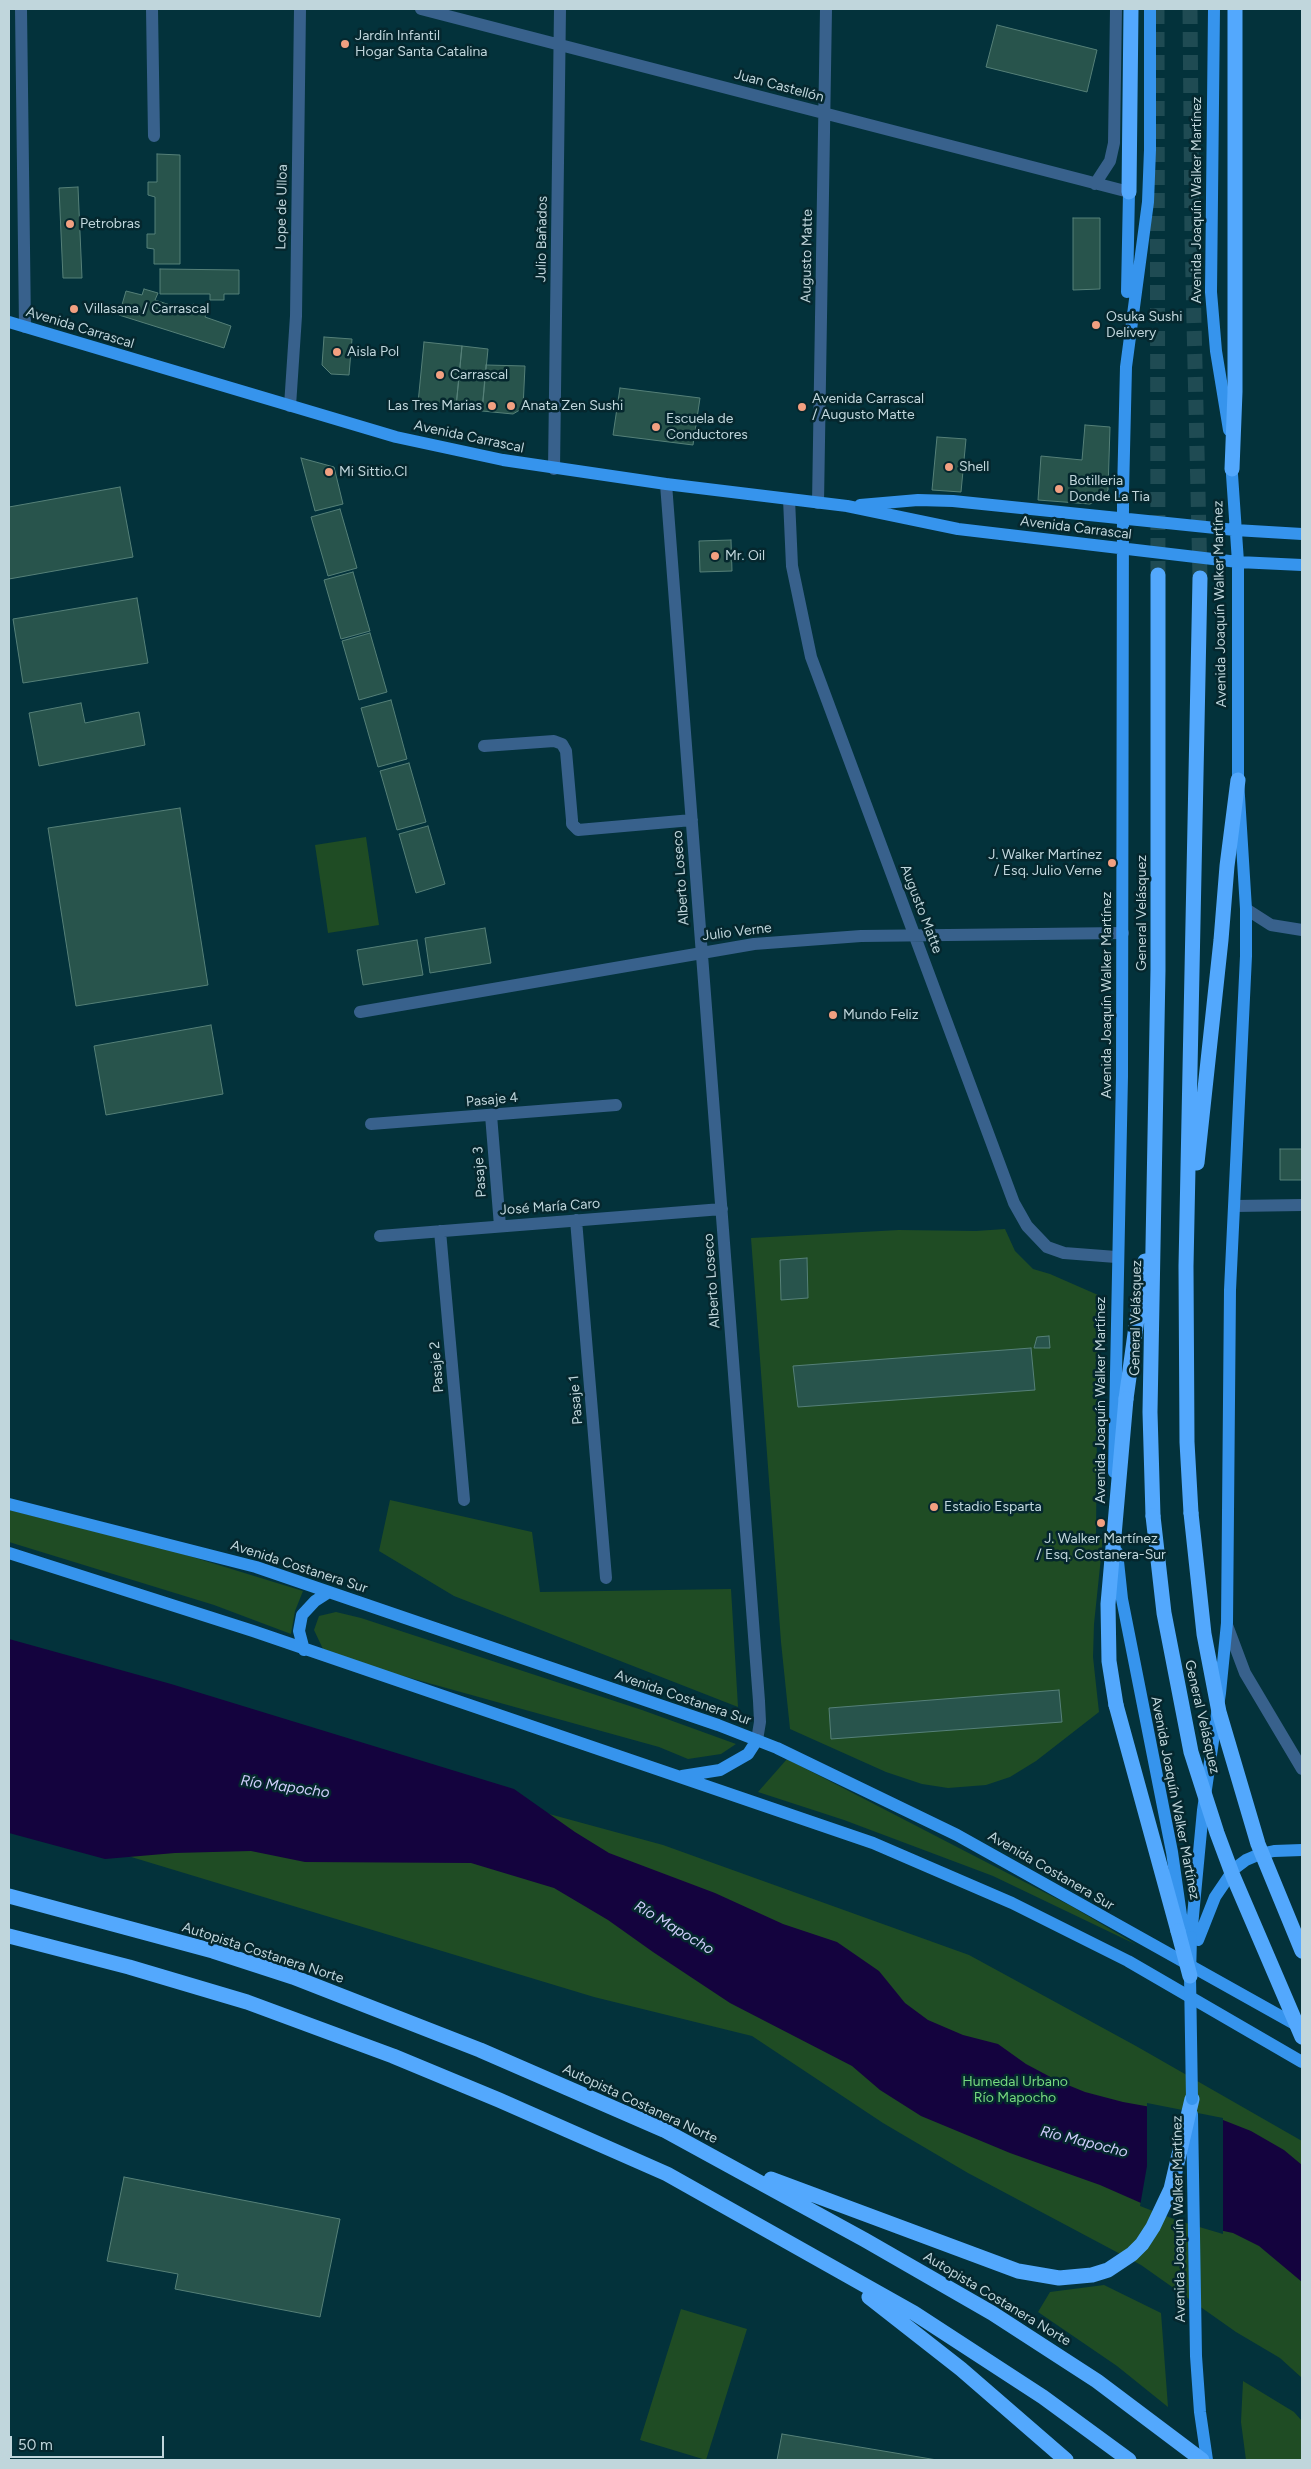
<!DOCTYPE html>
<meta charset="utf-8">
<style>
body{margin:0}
#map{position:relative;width:1311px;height:2469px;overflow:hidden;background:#03323b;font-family:Figtree,sans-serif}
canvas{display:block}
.frame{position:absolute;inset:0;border:10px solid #c0d6dc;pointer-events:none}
.scale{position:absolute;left:10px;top:2436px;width:154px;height:22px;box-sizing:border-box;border:2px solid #c0d6dc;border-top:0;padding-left:6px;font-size:15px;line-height:18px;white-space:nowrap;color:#c0d6dc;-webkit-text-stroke:4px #05272e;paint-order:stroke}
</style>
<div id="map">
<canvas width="1311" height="2469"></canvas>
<div class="frame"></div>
<div class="scale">50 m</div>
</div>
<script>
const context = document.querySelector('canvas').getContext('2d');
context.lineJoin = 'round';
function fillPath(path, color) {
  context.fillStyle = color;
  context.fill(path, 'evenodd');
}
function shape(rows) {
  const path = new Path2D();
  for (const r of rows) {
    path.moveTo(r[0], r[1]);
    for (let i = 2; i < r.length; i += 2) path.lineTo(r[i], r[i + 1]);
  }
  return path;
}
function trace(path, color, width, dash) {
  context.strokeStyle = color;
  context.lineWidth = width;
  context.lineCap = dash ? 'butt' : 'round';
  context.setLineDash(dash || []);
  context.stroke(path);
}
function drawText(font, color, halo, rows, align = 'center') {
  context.font = font + ' Figtree,sans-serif';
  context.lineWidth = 5;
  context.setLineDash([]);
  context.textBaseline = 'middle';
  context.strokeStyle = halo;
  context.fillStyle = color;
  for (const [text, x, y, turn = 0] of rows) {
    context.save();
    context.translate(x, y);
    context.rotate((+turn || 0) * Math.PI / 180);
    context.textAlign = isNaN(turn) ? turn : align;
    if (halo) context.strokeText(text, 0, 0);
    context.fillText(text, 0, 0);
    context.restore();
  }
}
const green = shape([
 [366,837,379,925,328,933,315,845],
 [1005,1229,1015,1251,1033,1269,1050,1274,1098,1295,1096,1539,1103,1538,1094,1624,1093,1657,1099,1712,1036,1761,1010,1777,986,1785,948,1788,922,1784,886,1772,790,1729,781,1642,751,1238,899,1230,976,1231],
 [390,1500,532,1532,540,1592,731,1589,738,1707,454,1596,379,1551],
 [9,1510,173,1551,303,1591,295,1611,291,1634,214,1605,9,1542],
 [336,1612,361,1618,642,1710,736,1744,721,1754,688,1759,659,1747,385,1671,323,1649,314,1630,319,1616],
 [9,1644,461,1790,663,1845,969,1955,1136,2046,1302,2141,1302,2378,1280,2358,1236,2332,1141,2265,968,2173,883,2123,752,2036,594,1997,9,1820],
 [787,1759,1071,1906,1137,1945,993,1876,844,1820,758,1792],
 [1104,2285,1161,2313,1168,2407,1117,2366,1038,2312,1050,2292],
 [681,2309,747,2329,706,2460,640,2440],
 [1243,2381,1294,2412,1302,2421,1302,2460,1246,2460,1241,2422]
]);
const water = shape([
 [9,1639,171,1684,514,1789,575,1832,609,1853,715,1893,783,1924,837,1942,879,1971,905,2003,928,2020,963,2035,998,2044,1026,2064,1058,2081,1085,2092,1123,2102,1223,2120,1251,2131,1284,2150,1302,2165,1302,2282,1259,2246,1233,2233,1214,2229,1141,2203,1100,2185,1010,2153,921,2116,880,2090,852,2066,730,2003,653,1952,608,1920,554,1888,471,1863,305,1862,251,1851,175,1853,105,1859,9,1833]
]);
const pier = shape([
 [1147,2103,1223,2118,1223,2234,1179,2221,1140,2206,1147,2166]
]);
const building = shape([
 [997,25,1097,50,1087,92,986,67,997,25],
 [157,154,180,155,180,264,154,264,154,249,147,248,147,234,155,234,155,197,148,195,148,182,157,182,157,154],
 [78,187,82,278,63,278,59,188,78,187],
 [1073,218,1100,218,1100,289,1073,290,1073,218],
 [160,269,239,270,239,294,224,294,224,300,210,300,210,294,160,294,160,269],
 [144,289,158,293,155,300,191,312,193,304,208,309,205,317,231,326,224,348,119,315,126,291,142,295,144,289],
 [324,337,352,339,349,375,331,374,322,365,324,337],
 [424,342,462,346,456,407,418,403,424,342],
 [462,346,488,349,482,411,456,407,462,346],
 [486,365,525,366,523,408,513,414,482,411,486,365],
 [620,388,700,398,693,445,613,435,620,388],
 [1085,425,1110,427,1108,490,1103,497,1090,504,1038,500,1041,456,1082,460,1085,425],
 [937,437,966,439,961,492,932,490,937,437],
 [301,458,334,467,343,504,315,511,301,458],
 [120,487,133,557,9,579,9,507,120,487],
 [340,509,357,568,328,576,311,517,340,509],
 [731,540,732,571,700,572,699,541,731,540],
 [353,572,370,631,341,639,324,580,353,572],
 [137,598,148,663,23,683,13,619,137,598],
 [370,633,387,692,359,700,342,641,370,633],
 [391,700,407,759,378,767,361,708,391,700],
 [81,703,85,723,139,712,145,745,39,766,29,713,81,703],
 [409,763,426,822,397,830,380,771,409,763],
 [180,808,208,985,76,1006,48,828,180,808],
 [428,826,445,884,416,893,399,834,428,826],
 [485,928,491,963,430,973,425,938,485,928],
 [417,940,423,975,363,985,357,950,417,940],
 [211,1025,223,1094,106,1115,94,1046,211,1025],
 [1280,1149,1302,1149,1302,1180,1280,1180,1280,1149],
 [807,1258,808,1298,781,1300,780,1260,807,1258],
 [1049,1336,1050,1348,1034,1348,1037,1337,1049,1336],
 [1031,1348,1035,1390,798,1407,793,1366,1031,1348],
 [1059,1690,1062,1722,831,1739,829,1708,1059,1690],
 [124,2177,340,2219,320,2317,175,2289,178,2274,107,2261,124,2177],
 [782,2434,937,2460,777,2460,782,2434]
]);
const highwayTunnel = shape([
 [1157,9,1158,575],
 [1190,9,1192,237,1200,578]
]);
const minor = shape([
 [21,9,25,327],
 [152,9,154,136],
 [421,9,1129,192],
 [1095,184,1110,161,1114,143,1116,9],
 [290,406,296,316,300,9],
 [554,469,560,9],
 [666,484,759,1701,760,1722,757,1740],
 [789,499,792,566,811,657,1014,1203,1027,1226,1047,1247,1064,1253,1116,1257],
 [818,503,826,9],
 [484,746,554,741,562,744,566,751,572,820,572,824,578,830,692,820],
 [1246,909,1271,925,1302,930],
 [360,1012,754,944,861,936,1123,933],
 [491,1115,500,1226],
 [371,1124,616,1105],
 [1235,1206,1302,1205],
 [576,1220,606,1578],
 [440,1231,464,1500],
 [380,1236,722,1209],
 [1227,1625,1245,1673,1302,1769]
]);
const major = shape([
 [1214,9,1211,292,1216,351,1229,430],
 [1127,292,1129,192],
 [9,322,396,437,503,460,666,484,847,506,958,529,1238,562,1302,565],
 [860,505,918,500,953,501,1235,530,1302,534],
 [1114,1472,1122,1076,1123,493,1126,367,1148,202,1150,150,1150,9],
 [9,1504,256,1567,718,1725,777,1748,957,1835,1300,2027],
 [1117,1552,1122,1599,1172,1852,1183,1929],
 [9,1553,253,1631,873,1843,1012,1903,1128,1961,1302,2062],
 [304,1650,299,1631,302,1615,315,1601,329,1592],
 [682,1776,720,1770,748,1754,757,1740],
 [1191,1937,1203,1810,1220,1693,1227,1623,1230,1290,1246,956,1246,909,1238,780,1238,562,1231,460],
 [1198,1940,1215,1897,1234,1869,1246,1860,1260,1854,1274,1851,1302,1850],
 [1192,2114,1196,2356,1200,2412,1207,2460]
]);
const highway = shape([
 [1129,192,1131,9],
 [1232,469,1235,392,1235,10],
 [1197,1163,1221,940,1227,866,1238,780],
 [1126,1399,1145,1261],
 [1191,1513,1187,1442,1186,1266,1200,578],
 [1153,1516,1150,1412,1158,970,1158,575],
 [1116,1705,1178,1931],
 [9,1896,213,1951,293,1977,480,2050,664,2130,865,2240,992,2313,1097,2381,1202,2460],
 [9,1936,129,1967,247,2002,393,2056,499,2100,667,2174,914,2313,1043,2397,1129,2460],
 [771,2179,1018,2271,1059,2278,1092,2275,1108,2270,1132,2254,1142,2244,1153,2227,1171,2189,1192,2099],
 [869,2297,961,2369,1066,2460]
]);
const majorBridge = shape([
 [1191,1937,1190,1976,1192,2099]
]);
const highwayBridge = shape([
 [1191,1513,1204,1634,1219,1712,1258,1844,1302,1951],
 [1153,1516,1164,1613,1191,1752,1217,1833,1233,1876,1302,2037],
 [1116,1705,1109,1661,1108,1604,1126,1399],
 [1178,1931,1190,1976]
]);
const markers = [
 [345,44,5,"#f2a081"],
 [70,224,5,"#f2a081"],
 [74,309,5,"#f2a081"],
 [1096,325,5,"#f2a081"],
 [337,352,5,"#f2a081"],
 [440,375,5,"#f2a081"],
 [492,406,5,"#f2a081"],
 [511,406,5,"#f2a081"],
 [802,407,5,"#f2a081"],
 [656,427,5,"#f2a081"],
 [949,467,5,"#f2a081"],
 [329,472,5,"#f2a081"],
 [1059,489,5,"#f2a081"],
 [715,556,5,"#f2a081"],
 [1112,863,5,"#f2a081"],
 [833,1015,5,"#f2a081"],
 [934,1507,5,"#f2a081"],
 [1101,1523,5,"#f2a081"]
];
const poiNames = [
 ["Jardín Infantil",355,36],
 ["Hogar Santa Catalina",355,52],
 ["Petrobras",80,224],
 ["Villasana / Carrascal",84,309],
 ["Osuka Sushi",1106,317],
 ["Delivery",1106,333],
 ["Aisla Pol",347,352],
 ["Carrascal",450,375],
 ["Avenida Carrascal",812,399],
 ["/ Augusto Matte",812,415],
 ["Las Tres Marias",482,406,"right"],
 ["Anata Zen Sushi",521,406],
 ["Escuela de",666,419],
 ["Conductores",666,435],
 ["Shell",959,467],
 ["Mi Sittio.Cl",339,472],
 ["Botilleria",1069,481],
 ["Donde La Tia",1069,497],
 ["Mr. Oil",725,556],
 ["J. Walker Martínez",1102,855,"right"],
 ["/ Esq. Julio Verne",1102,871,"right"],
 ["Mundo Feliz",843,1015],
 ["Estadio Esparta",944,1507],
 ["J. Walker Martínez",1101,1539,"center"],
 ["/ Esq. Costanera-Sur",1101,1555,"center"]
];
const streetNames = [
 ["Juan Castellón",779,86,15],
 ["Avenida Joaquín Walker Martínez",1197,200,-90],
 ["Lope de Ulloa",282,207,-89],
 ["Julio Bañados",542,239,-89],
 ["Augusto Matte",807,256,-89],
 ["Avenida Carrascal",80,328,17],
 ["Avenida Carrascal",469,437,12],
 ["Avenida Carrascal",1076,528,7],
 ["Avenida Joaquín Walker Martínez",1220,604,-91],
 ["Alberto Loseco",681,878,-94],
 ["Augusto Matte",921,909,69],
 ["General Velásquez",1142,913,-90],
 ["Julio Verne",737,932,-7],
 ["Avenida Joaquín Walker Martínez",1107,995,-90],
 ["Pasaje 4",492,1100,-5],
 ["Pasaje 3",480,1172,-94],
 ["José María Caro",550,1207,-4],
 ["Alberto Loseco",712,1281,-94],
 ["General Velásquez",1136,1318,-89],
 ["Pasaje 2",437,1367,-95],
 ["Pasaje 1",576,1400,-95],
 ["Avenida Joaquín Walker Martínez",1101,1400,-90],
 ["Avenida Costanera Sur",299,1567,18],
 ["Avenida Costanera Sur",683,1698,19],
 ["General Velásquez",1202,1717,77],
 ["Avenida Joaquín Walker Martínez",1175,1798,79],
 ["Avenida Costanera Sur",1051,1871,30],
 ["Autopista Costanera Norte",263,1953,18],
 ["Autopista Costanera Norte",640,2104,25],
 ["Avenida Joaquín Walker Martínez",1179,2219,-91],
 ["Autopista Costanera Norte",997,2299,31]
];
const parkNames = [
 ["Humedal Urbano",1015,2082],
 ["Río Mapocho",1015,2098]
];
const waterNames = [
 ["Río Mapocho",285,1787,8],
 ["Río Mapocho",674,1928,31],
 ["Río Mapocho",1084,2142,14]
];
fillPath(green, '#1f4c24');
fillPath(water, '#14033e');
fillPath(pier, '#03323b');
fillPath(building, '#28544c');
trace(building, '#558078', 1);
trace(highwayTunnel, '#1f4b53', 15, [15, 8]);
trace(minor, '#38618c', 12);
trace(major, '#3694ed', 12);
trace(highway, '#53a8fd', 15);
trace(majorBridge, '#3694ed', 12);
trace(highwayBridge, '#53a8fd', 15);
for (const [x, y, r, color] of markers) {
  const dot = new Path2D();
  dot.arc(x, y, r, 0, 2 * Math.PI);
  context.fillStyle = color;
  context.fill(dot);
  trace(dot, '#05272e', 2);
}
drawText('14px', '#c0d6dc', '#05272e', poiNames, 'left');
drawText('14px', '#c0d6dc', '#05272e', streetNames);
drawText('14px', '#76d97f', '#05272e', parkNames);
drawText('italic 15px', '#cfcefb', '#05272e', waterNames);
</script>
